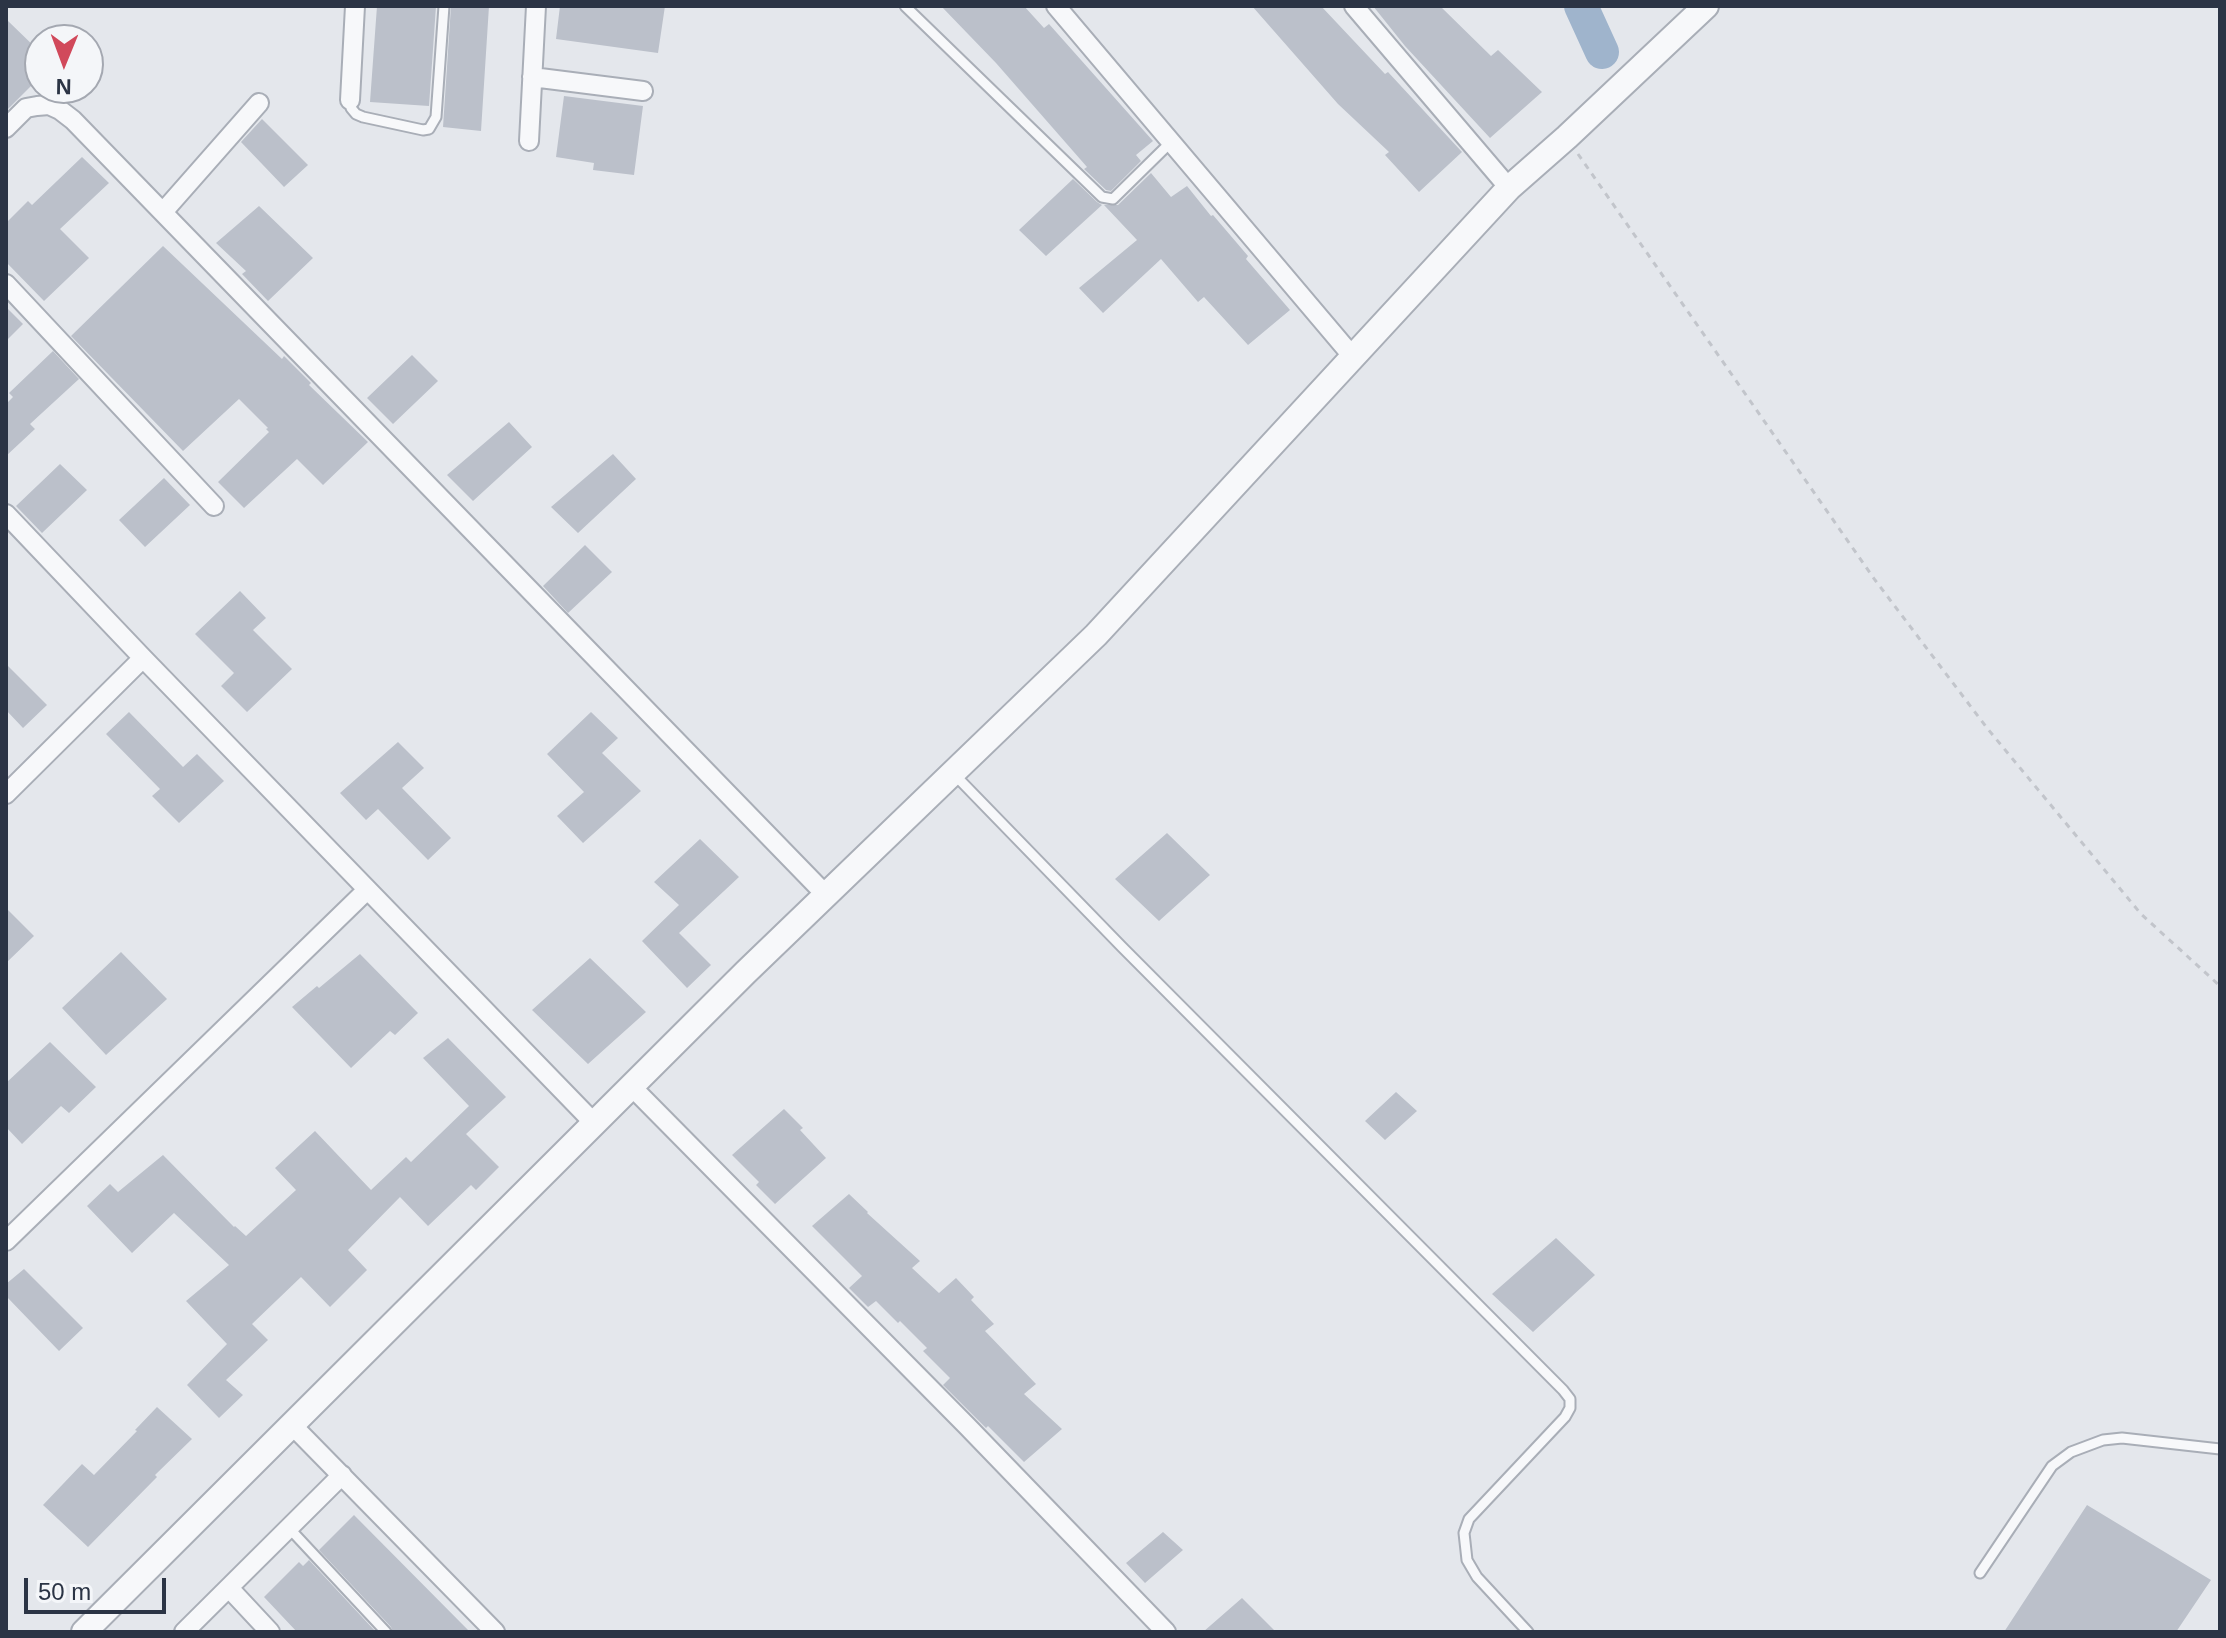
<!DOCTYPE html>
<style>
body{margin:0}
#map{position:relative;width:2226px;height:1638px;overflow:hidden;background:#e4e7ec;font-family:Arial,sans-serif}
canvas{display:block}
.frame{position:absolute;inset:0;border:8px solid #2b3445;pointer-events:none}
.north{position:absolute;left:24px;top:24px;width:80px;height:80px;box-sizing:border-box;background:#f4f6f9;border:2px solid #a4a8b1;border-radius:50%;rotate:181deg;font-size:22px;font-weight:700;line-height:32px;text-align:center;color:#2b3445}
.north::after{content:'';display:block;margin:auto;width:28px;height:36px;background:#d1495b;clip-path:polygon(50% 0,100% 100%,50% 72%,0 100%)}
.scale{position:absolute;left:24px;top:1578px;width:142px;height:36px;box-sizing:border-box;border:4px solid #2b3445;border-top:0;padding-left:10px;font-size:24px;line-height:28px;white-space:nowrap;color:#2b3445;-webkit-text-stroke:6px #f4f6f9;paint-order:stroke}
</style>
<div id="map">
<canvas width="2226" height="1638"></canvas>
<div class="frame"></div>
<div class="north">N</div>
<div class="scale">50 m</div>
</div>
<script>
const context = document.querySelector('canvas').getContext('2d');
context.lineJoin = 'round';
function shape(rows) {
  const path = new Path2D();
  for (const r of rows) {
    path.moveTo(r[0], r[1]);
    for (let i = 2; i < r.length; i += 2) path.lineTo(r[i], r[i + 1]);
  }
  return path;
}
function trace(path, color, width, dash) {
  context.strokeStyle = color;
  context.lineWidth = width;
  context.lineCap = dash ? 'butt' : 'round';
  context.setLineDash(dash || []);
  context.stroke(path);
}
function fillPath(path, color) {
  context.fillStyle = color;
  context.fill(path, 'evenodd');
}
const river = shape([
 [1581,6,1602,52]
]);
const building = shape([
 [377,6,436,6,429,106,370,102],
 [451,6,489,6,481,131,443,127],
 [560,6,665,6,658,53,556,39],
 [941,6,1024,6,1044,28,1049,24,1153,141,1136,155,1141,161,1111,191,1106,190,1084,169,1087,167,996,63],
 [1252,6,1321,6,1385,74,1388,72,1462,152,1419,192,1385,155,1389,152,1338,104],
 [1373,6,1440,6,1491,56,1498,50,1542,92,1490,138,1405,46],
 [6,19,40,52,40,77,6,111],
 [564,96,643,106,634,175,593,170,594,163,556,157],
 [262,119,308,165,284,187,241,142],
 [82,157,109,183,60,229,89,258,44,301,6,262,6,223,28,201,32,205],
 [1151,173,1171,197,1187,186,1211,216,1213,215,1248,256,1246,259,1290,310,1248,345,1204,297,1198,302,1161,259,1103,313,1079,288,1137,240,1104,205,1118,205],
 [1073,179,1097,202,1102,205,1046,256,1019,230],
 [259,206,313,258,268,301,242,274,246,271,216,243],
 [163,246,282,359,284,356,311,383,309,385,368,442,323,485,297,459,244,508,218,482,269,432,266,429,268,428,239,399,183,451,71,336],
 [6,307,23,324,6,341],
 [53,351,79,379,30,424,35,429,6,456,6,404,13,397,9,393],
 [412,355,438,381,393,424,367,398],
 [509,422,532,447,473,501,447,475],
 [613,454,636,479,578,533,551,507],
 [60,464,87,490,42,533,16,506],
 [164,478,190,505,145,547,119,520],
 [585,545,612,572,568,613,543,586],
 [240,591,266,618,253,630,292,669,247,712,221,686,234,673,195,634],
 [6,664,47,705,23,728,6,710],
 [129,712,183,767,197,754,224,781,179,823,152,796,160,789,106,734],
 [591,712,618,738,602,753,641,791,583,843,557,816,584,792,547,754],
 [398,742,424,768,402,788,451,838,428,860,378,809,366,820,340,793],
 [1167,833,1210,875,1159,921,1115,879],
 [700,839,739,877,679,933,711,965,687,988,642,941,679,905,654,882],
 [6,908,34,936,6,963],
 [121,952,167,999,106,1055,62,1008],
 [360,954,418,1013,395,1035,390,1031,351,1068,292,1007,317,986,319,988],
 [590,958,646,1012,588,1064,532,1010],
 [448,1038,506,1097,466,1134,499,1167,476,1190,471,1185,428,1226,400,1197,348,1250,367,1270,330,1307,301,1277,252,1324,268,1340,226,1380,243,1395,219,1418,187,1385,227,1344,186,1301,229,1265,174,1213,132,1253,87,1206,110,1184,118,1192,163,1155,234,1227,235,1226,246,1236,296,1190,275,1168,315,1131,371,1190,406,1157,411,1162,469,1106,423,1058],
 [50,1042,96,1087,69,1113,61,1106,22,1144,6,1127,6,1083],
 [1396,1092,1417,1111,1385,1140,1365,1121],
 [784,1109,803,1128,800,1130,826,1158,775,1204,756,1185,759,1182,732,1155],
 [849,1194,868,1212,867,1213,920,1261,912,1268,939,1293,956,1278,974,1297,971,1300,994,1324,985,1331,1036,1384,1024,1394,1062,1429,1024,1462,988,1426,986,1428,943,1385,950,1378,923,1351,927,1348,900,1321,898,1323,876,1301,868,1307,849,1288,862,1276,812,1226],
 [1556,1238,1595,1275,1533,1332,1492,1294],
 [24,1269,83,1328,59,1351,6,1296,6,1284],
 [157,1407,192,1439,155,1475,157,1477,88,1547,43,1505,82,1464,94,1475,137,1431,135,1430],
 [2087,1505,2211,1580,2176,1632,2004,1632],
 [354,1515,470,1632,393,1632,391,1627,319,1550],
 [1163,1532,1183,1550,1145,1583,1126,1563],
 [309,1560,376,1632,297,1632,264,1597,299,1562,303,1566],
 [1242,1598,1276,1632,1203,1632]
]);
const path = shape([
 [1578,154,1875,580,1987,728,2141,914,2220,986]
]);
const service = shape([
 [905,6,1102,197,1113,199,1170,143],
 [350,100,351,108,356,114,363,117,423,130,429,129,436,117,444,6],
 [953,773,1122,947,1563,1390,1570,1399,1570,1408,1565,1417,1469,1519,1464,1533,1467,1560,1477,1577,1528,1632],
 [289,1528,386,1632],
 [1980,1573,2052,1466,2071,1452,2103,1440,2122,1438,2220,1449]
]);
const minor = shape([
 [1056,6,1353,357],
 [1354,6,1509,188],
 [532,77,643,91],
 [350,100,355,6],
 [6,128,26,108,37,106,49,105,60,110,73,120,826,895],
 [529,141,536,6],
 [163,212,259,103],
 [6,284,214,506],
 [6,514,143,658,594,1123],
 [6,794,143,658],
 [631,1086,967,1426,1166,1632],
 [6,1241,367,890],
 [292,1425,495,1632],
 [229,1588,270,1632],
 [184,1632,342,1475]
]);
const tertiary = shape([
 [84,1632,746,972,1096,635,1509,188,1567,137,1706,6]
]);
trace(river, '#9fb4cc', 34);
fillPath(building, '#bbc0ca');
trace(service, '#a9aeb7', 13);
trace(minor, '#a9aeb7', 22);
trace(tertiary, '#a9aeb7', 28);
trace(path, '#c2c5cb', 3, [6, 6]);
trace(service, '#f7f8fa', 9);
trace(minor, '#f7f8fa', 18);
trace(tertiary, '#f7f8fa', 24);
</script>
